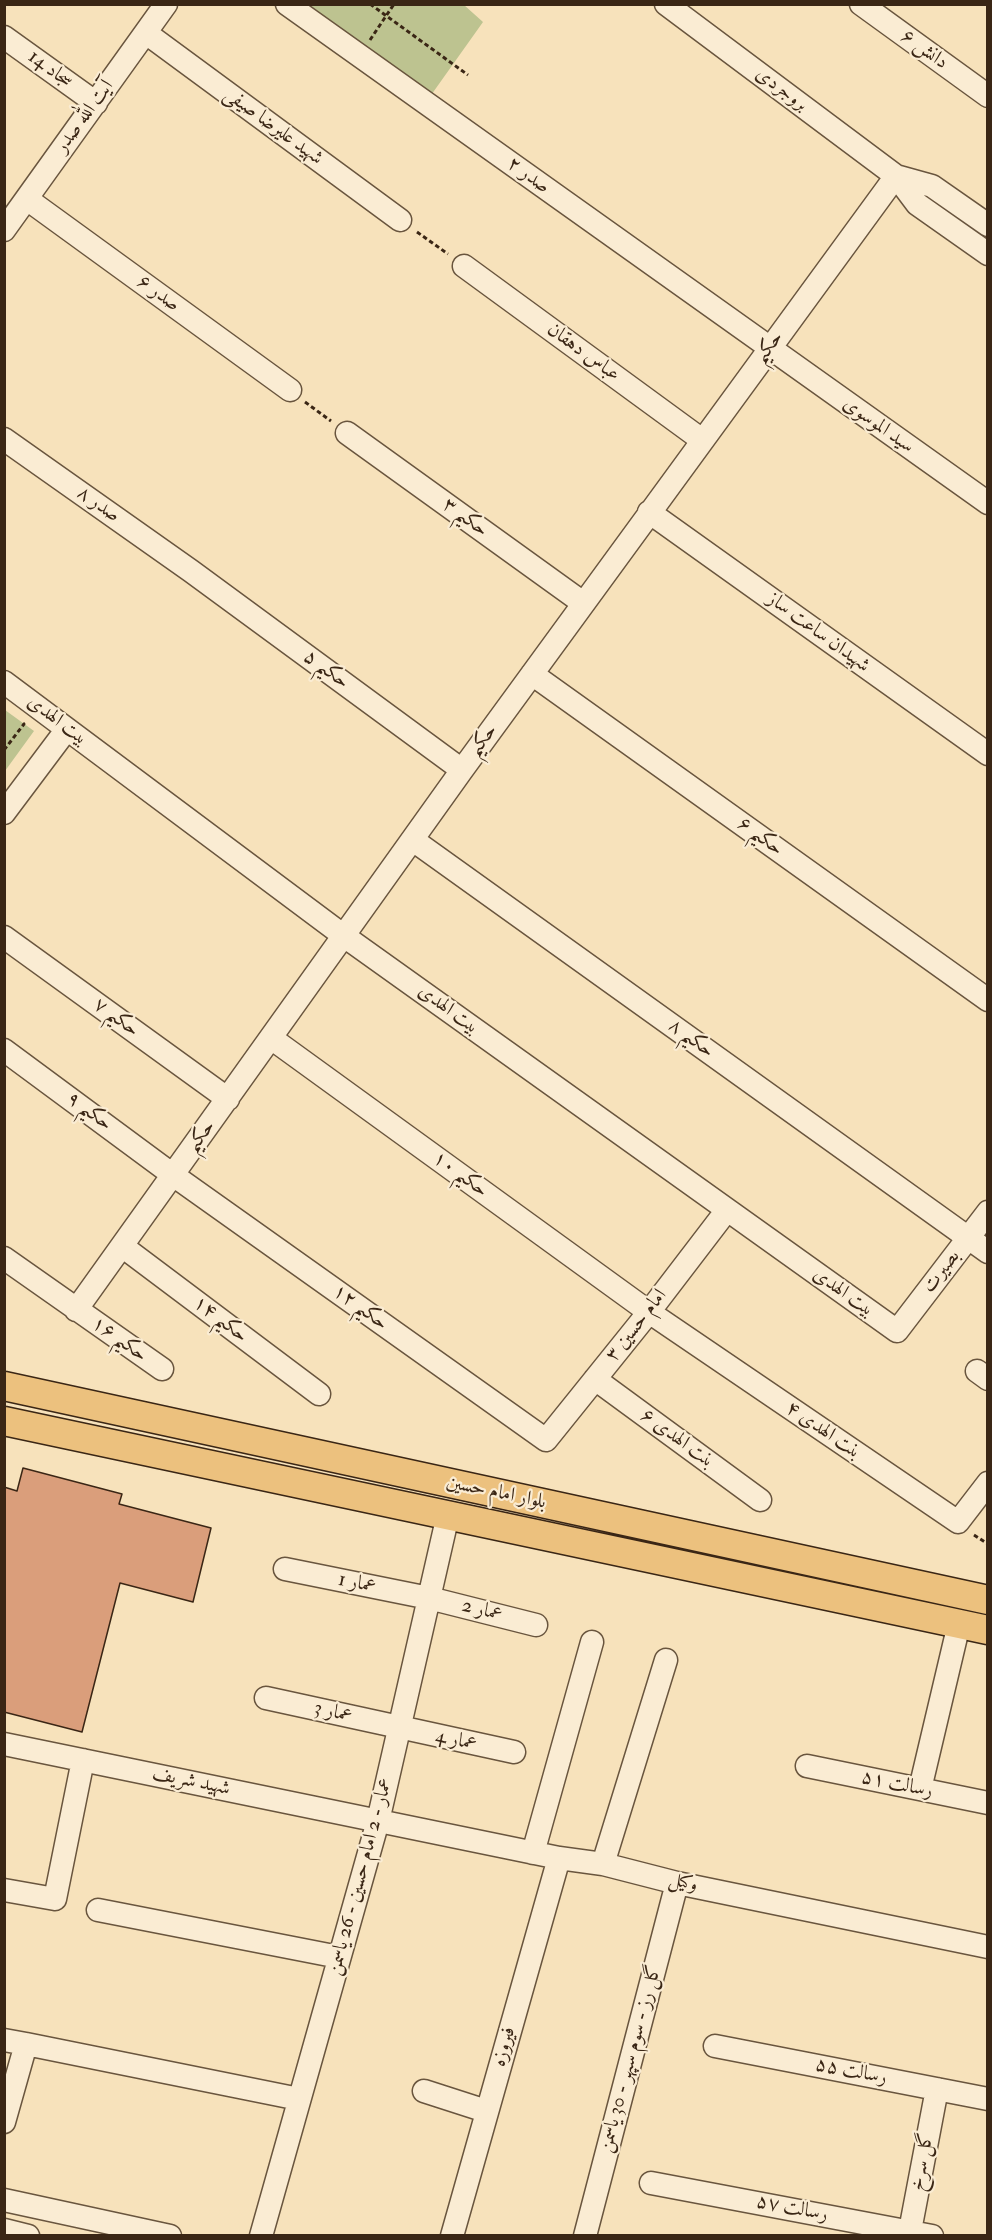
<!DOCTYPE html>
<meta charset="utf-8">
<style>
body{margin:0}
#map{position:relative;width:992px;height:2240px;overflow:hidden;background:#f7e2bb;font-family:"IM FELL Double Pica",serif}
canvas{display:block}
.frame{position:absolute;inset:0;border:6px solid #3a2615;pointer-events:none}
</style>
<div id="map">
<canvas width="992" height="2240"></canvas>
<div class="frame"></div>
</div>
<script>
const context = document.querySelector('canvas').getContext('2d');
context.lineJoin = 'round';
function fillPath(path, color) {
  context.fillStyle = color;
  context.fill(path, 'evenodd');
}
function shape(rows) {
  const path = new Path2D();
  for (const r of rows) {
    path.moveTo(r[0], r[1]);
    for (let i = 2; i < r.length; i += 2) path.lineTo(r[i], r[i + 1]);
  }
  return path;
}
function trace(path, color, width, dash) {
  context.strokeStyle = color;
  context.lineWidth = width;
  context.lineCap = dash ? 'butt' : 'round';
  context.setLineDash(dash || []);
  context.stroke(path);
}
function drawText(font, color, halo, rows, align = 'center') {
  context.font = font + ' "IM FELL Double Pica",Amiri,serif';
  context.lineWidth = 4.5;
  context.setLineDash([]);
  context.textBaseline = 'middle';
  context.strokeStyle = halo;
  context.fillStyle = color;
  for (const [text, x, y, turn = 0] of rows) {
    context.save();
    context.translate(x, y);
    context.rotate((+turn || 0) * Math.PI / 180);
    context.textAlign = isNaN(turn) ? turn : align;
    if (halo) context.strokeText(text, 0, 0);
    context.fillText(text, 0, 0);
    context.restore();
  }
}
const green = shape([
 [307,5,464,5,483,22,429,98],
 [5,710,34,731,5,771]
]);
const building = shape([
 [23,1468,122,1494,119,1504,211,1528,193,1602,120,1583,82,1732,4,1712,4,1487,17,1491,23,1468]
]);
const path = shape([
 [370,4,468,75],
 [370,40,394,4],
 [417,232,448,254],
 [305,402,331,421],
 [4,750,24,724,23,723],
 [974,1535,988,1544]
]);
const minor = shape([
 [287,4,988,503],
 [666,4,896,176,917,204,988,254],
 [861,4,988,96],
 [146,33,400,220],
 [4,37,96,103],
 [896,176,932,186,988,225],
 [27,199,290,390],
 [4,230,166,4],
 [464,266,702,440],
 [347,433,583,603],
 [4,439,191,571,462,770],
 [649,512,988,754],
 [532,674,988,1000],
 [4,682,344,936,897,1331,988,1212],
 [4,813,67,729],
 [413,840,988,1252],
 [4,937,228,1099],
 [271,1038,649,1312,958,1522,988,1483],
 [4,1050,173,1175,546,1440,649,1312,727,1210],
 [122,1246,319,1394],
 [4,1258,162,1369],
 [76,1310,462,770,896,176],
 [977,1371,988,1379],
 [595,1379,760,1500],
 [285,1569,429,1598,536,1625],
 [266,1698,514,1752],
 [4,1744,559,1858,603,1864,677,1883,988,1947],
 [807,1766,988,1803],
 [920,1789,959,1624],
 [533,1853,592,1642],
 [603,1864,666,1660],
 [4,1890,55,1899,83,1760],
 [98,1910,339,1957],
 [4,2040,26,2044,4,2122],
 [26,2044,299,2099],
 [715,2046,988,2099],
 [424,2091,486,2111],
 [651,2183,932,2236],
 [4,2200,170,2236],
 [4,2230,28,2236],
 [261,2236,378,1821,448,1515],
 [452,2236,559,1858],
 [585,2236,677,1883],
 [909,2236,937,2089]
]);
const major = shape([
 [4,1386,988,1600],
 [4,1421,988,1630]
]);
const streetNames = [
 ["دانش ۶",924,50,36],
 ["سجاد 14",50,70,36],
 ["بروجردی",781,90,37],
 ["آیت الله صدر",85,117,-54],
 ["شهید علیرضا صیفی",273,127,36],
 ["صدر ۲",528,176,36],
 ["صدر ۶",158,294,36],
 ["حکیم",769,348,-54],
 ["عباس دهقان",583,353,36],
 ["سید الموسوی",878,426,35],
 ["صدر ۸",98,505,35],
 ["حکیم ۳",465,518,36],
 ["شهیدان ساعت ساز",818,633,36],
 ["حکیم ۵",326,670,36],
 ["بیت الهدی",57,721,37],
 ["حکیم",483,741,-54],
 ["حکیم ۶",760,837,36],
 ["بیت الهدی",448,1010,36],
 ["حکیم ۷",116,1018,36],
 ["حکیم ۸",691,1039,36],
 ["حکیم ۹",89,1112,36],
 ["حکیم",201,1137,-54],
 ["حکیم ۱۰",460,1175,36],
 ["بصیرت",942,1272,-53],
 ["بیت الهدی",843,1293,35],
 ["حکیم ۱۲",360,1308,36],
 ["حکیم ۱۴",220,1320,37],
 ["امام حسین ۳",637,1326,-52],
 ["حکیم ۱۶",119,1340,35],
 ["بنت الهدی ۴",823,1431,34],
 ["بنت الهدی ۶",677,1439,36],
 ["بلوار امام حسین",496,1493,12],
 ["عمار 1",357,1584,11],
 ["عمار 2",482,1611,14],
 ["عمار 3",333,1713,13],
 ["عمار 4",456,1741,12],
 ["شهید شریف",191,1782,12],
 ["رسالت ۵۱",897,1785,12],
 ["عمار - 2 امام حسین - 26 یاسمن",361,1877,-75],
 ["وکیل",683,1883,13],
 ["فیروزه",505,2047,-74],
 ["گل رز - سوم سپهر - 30 یاسمن",631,2059,-75],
 ["رسالت ۵۵",851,2072,11],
 ["گل سرخ",923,2162,-80],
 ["رسالت ۵۷",792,2209,11]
];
fillPath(green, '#bdc390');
fillPath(building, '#da9e7b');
trace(building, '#3a2615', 1.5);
trace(minor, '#69553e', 25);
trace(major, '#3a2615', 31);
trace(path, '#3a2615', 3, [4.5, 3]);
trace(minor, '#faecd3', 22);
trace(major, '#ecc17e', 28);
drawText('20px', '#3a2615', '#faecd3', streetNames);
</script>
